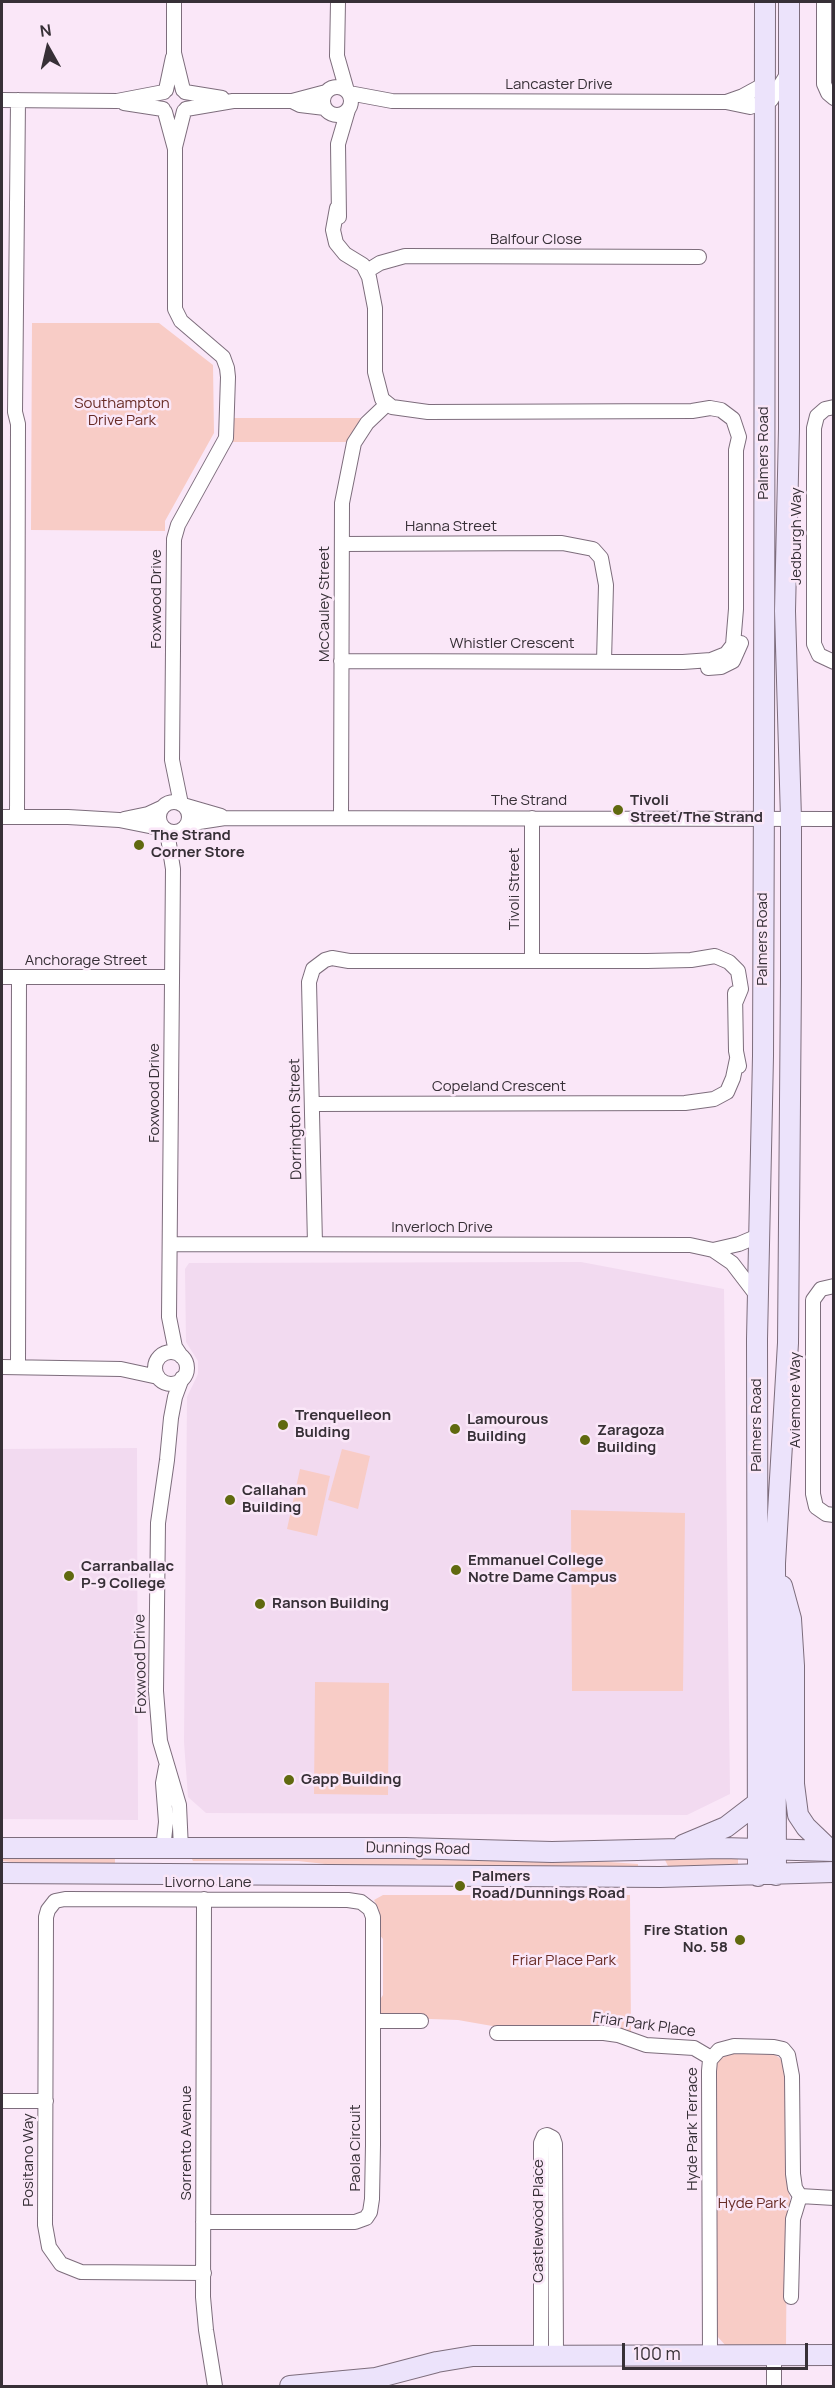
<!DOCTYPE html>
<style>
body{margin:0}
#map{position:relative;width:835px;height:2388px;overflow:hidden;background:#fae7f8;font-family:Manrope,sans-serif}
canvas{display:block}
.frame{position:absolute;inset:0;border:3px solid #373037;pointer-events:none}
.north{position:absolute;left:18px;top:18px;width:60px;height:60px;-webkit-text-stroke:4px #fae7f8;paint-order:stroke;rotate:352deg;font-size:16px;font-weight:700;line-height:24px;text-align:center;color:#373037}
.north::after{content:'';display:block;margin:auto;width:21px;height:27px;background:#373037;clip-path:polygon(50% 0,100% 100%,50% 72%,0 100%)}
.scale{position:absolute;left:622px;top:2343px;width:186px;height:27px;box-sizing:border-box;border:3px solid #373037;border-top:0;padding-left:8px;font-size:18px;line-height:21px;white-space:nowrap;color:#373037;-webkit-text-stroke:4px #fae7f8;paint-order:stroke}
</style>
<div id="map">
<canvas width="835" height="2388"></canvas>
<div class="frame"></div>
<div class="north">N</div>
<div class="scale">100 m</div>
</div>
<script>
const context = document.querySelector('canvas').getContext('2d');
context.lineJoin = 'round';
function fillPath(path, color) {
  context.fillStyle = color;
  context.fill(path, 'evenodd');
}
function shape(rows) {
  const path = new Path2D();
  for (const r of rows) {
    if (r.length === 3) {
      path.moveTo(r[0] + r[2], r[1]);
      path.arc(r[0], r[1], r[2], 0, 2 * Math.PI);
      continue;
    }
    path.moveTo(r[0], r[1]);
    for (let i = 2; i < r.length; i += 2) path.lineTo(r[i], r[i + 1]);
  }
  return path;
}
function trace(path, color, width, dash) {
  context.strokeStyle = color;
  context.lineWidth = width;
  context.lineCap = dash ? 'butt' : 'round';
  context.setLineDash(dash || []);
  context.stroke(path);
}
function drawText(font, color, halo, rows, align = 'center') {
  context.font = font + ' Manrope,sans-serif';
  context.lineWidth = 5;
  context.setLineDash([]);
  context.textBaseline = 'middle';
  context.strokeStyle = halo;
  context.fillStyle = color;
  for (const [text, x, y, turn = 0] of rows) {
    context.save();
    context.translate(x, y);
    context.rotate((+turn || 0) * Math.PI / 180);
    context.textAlign = isNaN(turn) ? turn : align;
    if (halo) context.strokeText(text, 0, 0);
    context.fillText(text, 0, 0);
    context.restore();
  }
}
const built = shape([
 [581,1262,724,1289,730,1794,687,1815,206,1813,188,1797,184,1742,187,1397,198,1374,198,1361,186,1342,185,1269,189,1263],
 [137,1448,138,1820,2,1819,2,1449]
]);
const green = shape([
 [32,323,159,323,213,365,214,433,165,521,165,531,31,530],
 [233,418,366,418,350,442,231,442,234,435],
 [342,1449,370,1456,358,1509,328,1500],
 [300,1469,330,1476,317,1536,287,1529],
 [571,1510,685,1513,683,1691,572,1691],
 [315,1682,389,1683,388,1795,314,1794],
 [2,1856,115,1856,115,1868,61,1867,2,1861],
 [191,1857,551,1858,638,1864,638,1870,361,1868,298,1861,193,1861],
 [738,1857,738,1867,670,1870,664,1858],
 [383,1895,630,1895,631,2034,498,2027,458,2020,405,2018,401,2014,392,2014,388,2018,379,2016,379,2001,383,1995,383,1939,379,1934,379,1910,374,1900],
 [736,2052,774,2054,782,2060,787,2074,787,2184,791,2204,787,2222,786,2346,726,2346,717,2336,714,2072,717,2062,722,2057]
]);
const street = shape([
 [174,2,174,53,183,90],
 [338,2,337,56,347,91],
 [824,2,824,84,828,93,834,98],
 [337,101,14],
 [166,90,173,57],
 [185,92,222,98],
 [349,93,392,101,726,102,750,107,771,100,788,73],
 [2,100,117,101,164,92],
 [292,101,300,105,325,108],
 [726,102,743,96,765,84],
 [124,103,163,109],
 [186,109,233,101,292,101,326,92],
 [165,112,175,149,175,309,181,321,223,357,227,368,228,377,226,438,178,525,174,539,172,760,181,804],
 [175,147,184,111],
 [337,208,333,230,336,243,345,254,363,265,369,277,375,308,375,372,382,399,392,407,428,412,692,411,710,408,721,410,733,419,739,437,736,450,736,609,733,645,726,654,711,660,683,662,341,661],
 [339,217,338,144,348,110],
 [367,271,380,263,405,256,699,257],
 [834,407,825,409,817,416,814,428,814,644,819,655,834,662],
 [342,544,562,543,593,549,601,558,606,585,604,661],
 [708,668,721,667,733,661,741,643],
 [174,817,15],
 [183,805,221,816],
 [2,817,68,817,119,820,164,829],
 [17,817,18,424,15,412,18,100],
 [341,818,342,503,354,443,367,423,387,404],
 [532,818,532,960],
 [124,819,148,814,161,808],
 [185,828,199,822,225,818,834,819],
 [167,831,173,869,169,1317,175,1347,181,1356],
 [2,977,171,977],
 [735,993,736,1051,739,1066],
 [313,1104,685,1103,714,1099,727,1092,733,1078,737,1059],
 [171,1244,690,1245,713,1250,739,1244,758,1236],
 [315,1244,309,982,313,969,325,960,332,958,349,961,647,961,691,960,715,956,729,962,738,971,741,989,736,1001],
 [713,1250,732,1263,758,1297],
 [834,1286,821,1289,813,1300,813,1494,816,1507,826,1514,834,1515],
 [171,1368,16],
 [2,1367,121,1369,158,1377],
 [18,1367,19,977],
 [163,1849,166,1822,163,1783,166,1767],
 [181,1849,179,1805,160,1741,156,1691,158,1523,167,1460,171,1418,175,1397,182,1378],
 [204,1899,203,2297,206,2330,215,2386],
 [373,2021,421,2021],
 [497,2033,604,2033,618,2035,646,2045,694,2048,711,2058],
 [2,2101,46,2101],
 [800,2196,834,2198],
 [203,2222,355,2222,366,2218,370,2212,372,2199,373,2145,373,1917,370,1909,361,1902,348,1900,65,1899,55,1901,48,1910,46,1917,45,2225,49,2247,61,2264,81,2272,204,2273],
 [791,2297,793,2219,800,2196],
 [774,2355,774,2386],
 [541,2356,541,2143,544,2136,547,2135,553,2138,555,2144,556,2356],
 [710,2356,709,2071,710,2060,719,2050,734,2046,774,2047,783,2049,788,2055,792,2076,793,2174,795,2188,800,2196]
]);
const secondary = shape([
 [782,1586,791,1619,794,1666,794,1784,798,1815,806,1827,831,1851],
 [683,1845,726,1827,756,1804],
 [2,1848,405,1848,552,1852,722,1848,834,1851],
 [2,1873,660,1877,834,1872],
 [776,1875,775,1563,788,1343,791,979,791,819,785,611,789,429,789,2],
 [758,1876,757,1339,763,1056,764,782,765,2],
 [290,2386,376,2378,437,2362,473,2356,834,2355]
]);
const markers = [
 [618,810,6,"#60690f"],
 [139,845,6,"#60690f"],
 [283,1425,6,"#60690f"],
 [455,1429,6,"#60690f"],
 [585,1440,6,"#60690f"],
 [230,1500,6,"#60690f"],
 [456,1570,6,"#60690f"],
 [69,1576,6,"#60690f"],
 [260,1604,6,"#60690f"],
 [289,1780,6,"#60690f"],
 [460,1886,6,"#60690f"],
 [740,1940,6,"#60690f"]
];
const streetNames = [
 ["Lancaster Drive",559,85],
 ["Balfour Close",536,240],
 ["Palmers Road",764,453,-90],
 ["Hanna Street",451,527],
 ["Jedburgh Way",797,536,-90],
 ["Foxwood Drive",157,599,-90],
 ["McCauley Street",325,604,-90],
 ["Whistler Crescent",512,644],
 ["The Strand",529,801],
 ["Tivoli Street",515,889,-90],
 ["Palmers Road",763,939,-90],
 ["Anchorage Street",86,961],
 ["Copeland Crescent",499,1087],
 ["Foxwood Drive",155,1093,-90],
 ["Dorrington Street",296,1119,-91],
 ["Inverloch Drive",442,1228],
 ["Aviemore Way",796,1400,-90],
 ["Palmers Road",757,1425,-90],
 ["Foxwood Drive",141,1664,-91],
 ["Dunnings Road",418,1849,1],
 ["Livorno Lane",208,1883],
 ["Friar Park Place",644,2025,8],
 ["Hyde Park Terrace",693,2129,-90],
 ["Sorrento Avenue",187,2143,-90],
 ["Paola Circuit",356,2148,-90],
 ["Positano Way",29,2160,-90],
 ["Castlewood Place",539,2221,-90]
];
const parkNames = [
 ["Southampton",122,404],
 ["Drive Park",122,421],
 ["Friar Place Park",564,1961],
 ["Hyde Park",752,2204]
];
const poiNames = [
 ["Tivoli",630,801],
 ["Street/The Strand",630,818],
 ["The Strand",151,836],
 ["Corner Store",151,853],
 ["Trenquelleon",295,1416],
 ["Bulding",295,1433],
 ["Lamourous",467,1420],
 ["Building",467,1437],
 ["Zaragoza",597,1431],
 ["Building",597,1448],
 ["Callahan",242,1491],
 ["Building",242,1508],
 ["Emmanuel College",468,1561],
 ["Notre Dame Campus",468,1578],
 ["Carranballac",81,1567],
 ["P-9 College",81,1584],
 ["Ranson Building",272,1604],
 ["Gapp Building",301,1780],
 ["Palmers",472,1877],
 ["Road/Dunnings Road",472,1894],
 ["Fire Station",728,1931,"right"],
 ["No. 58",728,1948,"right"]
];
fillPath(built, '#f2daf0');
fillPath(green, '#f8ccc6');
trace(street, '#7d6d7c', 16);
trace(secondary, '#7d6d7c', 22);
trace(street, '#fff', 14);
trace(secondary, '#ece3fb', 20);
for (const [x, y, r, color] of markers) {
  const dot = new Path2D();
  dot.arc(x, y, r, 0, 2 * Math.PI);
  context.fillStyle = color;
  context.fill(dot);
  trace(dot, '#fae7f8', 2);
}
drawText('15px', '#373037', '#fae7f8', streetNames);
drawText('15px', '#682c26', '#fae7f8', parkNames);
drawText('bold 15px', '#373037', '#fae7f8', poiNames, 'left');
</script>
